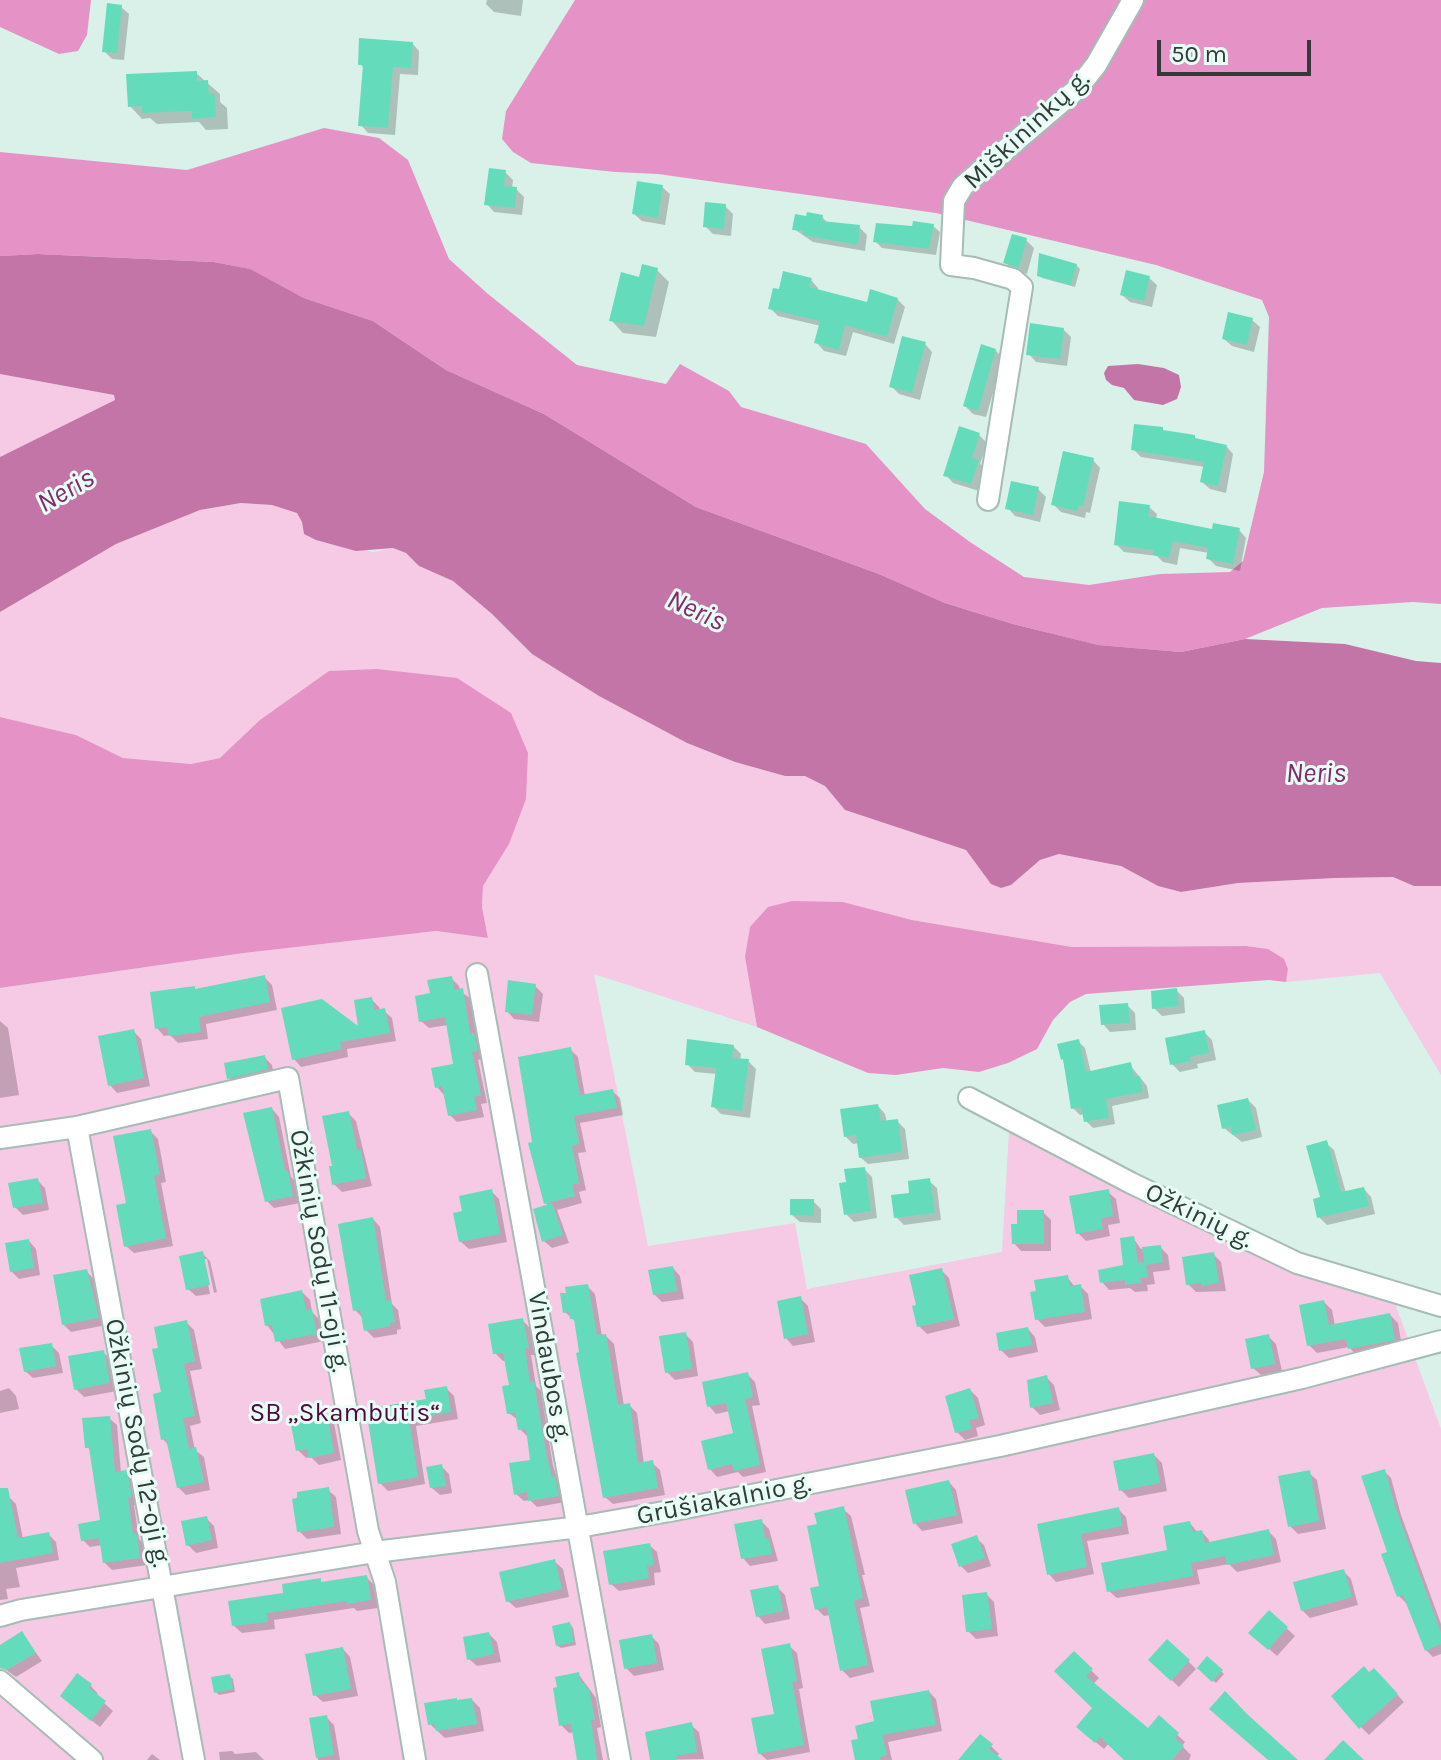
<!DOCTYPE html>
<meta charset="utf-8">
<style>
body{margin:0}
#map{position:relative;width:1441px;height:1760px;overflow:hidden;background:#d9f1e8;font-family:Karla,sans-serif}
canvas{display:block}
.scale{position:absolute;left:1157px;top:40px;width:154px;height:36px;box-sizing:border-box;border:4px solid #323b38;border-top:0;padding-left:10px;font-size:24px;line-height:28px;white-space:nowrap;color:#323b38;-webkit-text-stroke:6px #e6fef6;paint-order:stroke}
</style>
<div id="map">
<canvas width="1441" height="1760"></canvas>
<div class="scale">50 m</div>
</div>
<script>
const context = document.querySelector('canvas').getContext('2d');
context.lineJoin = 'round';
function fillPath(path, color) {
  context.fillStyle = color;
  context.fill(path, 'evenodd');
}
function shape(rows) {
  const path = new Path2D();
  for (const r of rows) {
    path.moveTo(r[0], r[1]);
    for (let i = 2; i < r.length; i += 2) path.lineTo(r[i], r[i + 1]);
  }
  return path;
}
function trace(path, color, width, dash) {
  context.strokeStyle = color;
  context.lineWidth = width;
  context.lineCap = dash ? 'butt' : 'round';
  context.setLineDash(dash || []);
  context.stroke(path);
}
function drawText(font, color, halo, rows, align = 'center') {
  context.font = font + ' Karla,sans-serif';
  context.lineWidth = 6;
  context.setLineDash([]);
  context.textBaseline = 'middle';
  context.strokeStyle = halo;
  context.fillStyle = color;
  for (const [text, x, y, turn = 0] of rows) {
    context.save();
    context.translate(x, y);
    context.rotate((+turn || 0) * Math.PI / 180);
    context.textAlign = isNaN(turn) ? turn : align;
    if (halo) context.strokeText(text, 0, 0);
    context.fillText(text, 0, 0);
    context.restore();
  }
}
const green = shape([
 [0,374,114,395,116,400,0,457],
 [242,503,272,505,297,512,302,522,304,534,373,552,393,548,406,553,419,566,453,581,492,614,532,654,599,696,687,743,735,762,785,776,805,776,825,786,845,810,966,850,991,883,1001,888,1011,885,1040,860,1059,854,1121,866,1158,886,1181,892,1238,883,1335,878,1393,877,1414,886,1441,886,1441,1075,1380,973,1286,982,1288,969,1268,949,1246,946,1072,947,912,920,843,902,745,957,757,1027,594,974,648,1246,795,1223,807,1289,1002,1252,1009,1132,1285,1267,1393,1298,1441,1429,1441,1760,0,1760,0,988,244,953,436,931,488,938,482,907,483,886,509,844,241,741,220,758,191,764,123,758,76,735,0,717,0,612,116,544,200,510]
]);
const forest = shape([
 [0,0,91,0,87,35,78,51,59,54,0,27],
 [575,0,1441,0,1441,604,1413,602,1322,608,1245,639,1181,652,1097,645,1013,624,945,603,879,574,696,507,544,414,446,370,373,321,304,298,249,269,214,262,38,254,0,256,0,152,187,170,324,128,379,138,408,160,449,259,488,294,577,365,666,384,680,364,729,391,741,407,866,444,925,509,970,542,1024,577,1089,585,1160,574,1230,572,1243,561,1264,472,1269,317,1262,300,1156,265,936,213,658,174,615,172,531,163,513,152,502,139,506,111],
 [377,669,457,678,511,713,528,753,526,799,509,844,483,886,482,907,488,938,436,931,244,953,0,988,0,717,76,735,123,758,191,764,220,758,260,720,329,671],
 [792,901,843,902,912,920,1072,947,1246,946,1268,949,1284,959,1288,969,1286,982,1269,980,1086,994,1070,1002,1053,1020,1037,1049,1008,1063,979,1072,943,1068,896,1075,868,1073,757,1027,745,957,750,927,768,907]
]);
const water = shape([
 [38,254,214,262,250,269,304,298,373,321,446,370,544,414,696,507,879,574,945,603,1013,624,1098,645,1181,652,1245,639,1345,644,1416,661,1441,663,1441,886,1414,886,1393,877,1335,878,1238,883,1181,892,1158,886,1121,866,1059,854,1040,860,1011,885,1001,888,991,884,966,850,845,810,825,786,805,776,785,776,735,762,687,743,599,696,532,654,492,614,453,581,419,566,406,553,393,548,356,551,316,540,304,534,302,522,297,513,272,505,241,503,200,510,116,544,0,612,0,457,115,400,114,395,0,374,0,256],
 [1138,364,1164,368,1179,375,1181,387,1177,399,1163,405,1134,400,1124,388,1112,385,1106,380,1104,373,1108,366]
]);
const shadow = shape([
 [487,0,523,0,521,16,494,12,486,4],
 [121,7,129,14,124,60,112,59,104,51],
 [412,43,419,51,418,75,400,74,395,135,368,133,361,125,365,69,360,64],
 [196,73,220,94,220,102,227,108,228,129,206,130,199,122,157,124,150,118,142,119,130,106],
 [505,172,513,180,512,189,516,189,524,197,522,215,494,212,487,204],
 [662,187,670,194,665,225,642,221,634,214],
 [725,206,733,214,731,236,713,234,705,226],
 [822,217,829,224,859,227,867,235,865,251,813,242,794,229],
 [933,226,940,232,936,255,882,248,875,241,914,228],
 [1026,240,1034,248,1027,274,1013,270,1005,262],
 [1076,265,1080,269,1075,287,1042,278,1039,275],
 [657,270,669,282,656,337,623,333,611,320,640,279],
 [1149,278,1157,285,1152,307,1130,302,1122,295],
 [811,280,818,288,818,291,868,304,897,299,905,307,894,344,853,332,846,356,824,351,817,343,821,326,778,316,770,308,780,291],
 [1252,320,1260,327,1254,352,1232,346,1224,339],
 [1063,329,1071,337,1067,366,1036,362,1029,354],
 [925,344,932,352,920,400,899,394,891,386],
 [995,350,1003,358,986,417,973,414,965,406],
 [1165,432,1226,446,1233,454,1226,493,1210,489,1202,482,1205,467,1141,457,1133,449],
 [979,435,987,443,980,464,986,469,979,491,953,483,946,475],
 [1093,460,1100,468,1090,513,1086,512,1085,518,1061,512,1053,504],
 [1038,489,1046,497,1040,522,1015,516,1008,508],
 [1149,507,1157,514,1156,519,1213,531,1239,530,1246,538,1240,571,1216,566,1208,558,1209,553,1180,548,1177,565,1163,562,1157,556,1124,552,1116,544],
 [264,977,272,985,277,1010,206,1024,208,1039,178,1043,170,1035,164,1036,157,1028,197,991],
 [451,978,459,986,460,991,470,998,477,1038,481,1043,484,1058,478,1060,487,1103,481,1104,484,1117,457,1122,450,1115,444,1095,437,1087,455,1065,448,1025,429,1028,421,1021,432,995],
 [535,986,543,994,539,1022,514,1019,507,1011],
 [1176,990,1184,998,1185,1013,1162,1016,1154,1008],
 [371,999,379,1007,380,1011,384,1011,392,1018,396,1041,347,1049,348,1057,301,1067,294,1059,361,1030],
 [1127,1005,1135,1013,1136,1030,1110,1032,1103,1024],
 [0,1021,8,1028,19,1095,0,1098],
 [133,1031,141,1039,150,1086,117,1093,110,1085],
 [1204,1032,1212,1040,1216,1060,1197,1064,1198,1068,1180,1072,1172,1064],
 [1078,1041,1085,1048,1091,1073,1130,1065,1147,1086,1149,1098,1112,1106,1115,1124,1093,1128,1086,1121,1085,1114,1080,1115,1073,1108,1063,1059],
 [733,1046,741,1054,740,1061,748,1061,756,1069,750,1118,721,1114,713,1106,717,1074,695,1072,687,1064],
 [570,1049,578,1057,585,1096,612,1091,620,1098,623,1115,580,1123,586,1152,578,1153,586,1190,579,1192,582,1203,557,1210,569,1243,552,1248,544,1241,549,1206,546,1203,534,1143],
 [264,1057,272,1065,274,1077,237,1086,229,1078],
 [1248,1100,1256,1108,1262,1137,1242,1142,1224,1128],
 [878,1106,885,1114,887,1123,897,1121,905,1129,909,1159,868,1164,860,1157,859,1143,853,1144,845,1136],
 [272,1109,279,1117,291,1177,295,1181,300,1203,274,1208,267,1201],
 [348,1113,356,1121,372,1186,342,1192,334,1184,334,1168],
 [150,1131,158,1139,166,1182,161,1183,173,1246,134,1253,126,1246,128,1204],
 [1326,1143,1334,1150,1346,1193,1364,1189,1371,1197,1375,1214,1327,1225,1319,1217],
 [864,1169,872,1177,877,1218,854,1222,846,1214,848,1184],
 [37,1180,45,1188,49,1210,23,1215,15,1207],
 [929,1181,937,1188,941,1220,904,1225,896,1217,911,1195],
 [491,1191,499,1199,507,1242,469,1249,461,1242,464,1213],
 [1108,1192,1116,1199,1120,1223,1108,1225,1110,1236,1086,1241,1078,1233],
 [813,1201,821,1209,821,1223,800,1222,792,1215],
 [1043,1212,1051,1220,1051,1251,1021,1251,1014,1243],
 [373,1219,380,1227,392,1304,398,1310,401,1329,397,1330,397,1334,374,1338,366,1330,364,1319,355,1310],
 [1133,1238,1141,1249,1160,1247,1168,1255,1170,1270,1153,1272,1155,1284,1147,1285,1148,1291,1135,1292,1130,1288,1109,1290,1102,1282,1125,1267],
 [29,1241,36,1249,40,1275,19,1279,11,1271],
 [202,1253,210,1261,217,1292,214,1293,207,1259,203,1259,210,1294,196,1296,188,1289],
 [1213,1254,1221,1262,1226,1291,1196,1292,1188,1284],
 [673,1268,680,1276,684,1299,662,1302,654,1294],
 [941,1270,949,1278,960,1326,927,1334,919,1326],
 [86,1271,94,1279,106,1325,71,1332,63,1324],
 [1067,1277,1075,1287,1080,1286,1088,1294,1092,1319,1045,1327,1037,1319],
 [587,1286,595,1294,602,1336,606,1336,614,1344,624,1406,629,1405,637,1413,644,1464,652,1463,660,1470,665,1495,613,1504,605,1497,577,1323,565,1312],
 [302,1292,310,1300,312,1312,319,1319,324,1341,285,1349,267,1325],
 [800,1298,808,1306,815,1342,793,1346,786,1338],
 [1324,1302,1332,1310,1335,1326,1390,1315,1398,1323,1402,1347,1357,1356,1349,1347,1317,1353,1309,1345],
 [522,1320,530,1328,535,1355,531,1355,536,1386,541,1391,553,1466,558,1481,562,1486,565,1502,537,1507,530,1500,524,1501,516,1494,532,1461,528,1437,520,1429,518,1420,509,1413,511,1387,507,1360,503,1361,495,1353],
 [187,1323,194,1330,202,1369,190,1371,201,1423,190,1426,195,1450,204,1457,210,1490,186,1495,178,1487,170,1447,163,1439,163,1393,160,1349],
 [1028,1329,1035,1337,1038,1352,1009,1358,1001,1350],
 [685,1334,693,1342,698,1376,675,1380,667,1372],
 [1268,1336,1276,1344,1282,1371,1261,1375,1253,1368],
 [51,1345,59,1353,63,1373,33,1378,25,1371],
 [103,1352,111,1360,117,1391,84,1397,76,1389],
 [748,1375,755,1382,760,1405,752,1406,766,1472,743,1477,738,1472,717,1477,710,1469,735,1435,730,1411,716,1414,709,1406],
 [1047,1378,1054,1385,1060,1410,1040,1415,1032,1407],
 [9,1388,16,1396,19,1409,0,1413,0,1391],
 [446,1388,454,1396,458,1419,416,1426,425,1484,388,1491,380,1483,369,1411,428,1400],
 [970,1390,978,1398,985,1425,976,1428,978,1436,965,1440,957,1432],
 [326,1416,334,1423,341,1460,319,1465,311,1457,306,1458,298,1450],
 [109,1418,117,1425,121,1473,127,1473,134,1480,139,1505,134,1505,139,1539,143,1543,147,1565,112,1570,105,1563,102,1545,90,1547,83,1540,102,1522,92,1451,87,1447],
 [1154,1455,1162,1463,1167,1491,1129,1498,1121,1490],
 [441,1466,449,1474,452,1493,440,1495,432,1488],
 [1384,1471,1391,1478,1401,1515,1441,1624,1441,1654,1433,1657,1426,1650,1406,1603,1399,1596,1390,1553],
 [1309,1473,1317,1480,1326,1529,1298,1534,1290,1526],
 [949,1482,956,1490,963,1523,922,1531,915,1523],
 [328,1490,336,1497,341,1534,307,1539,299,1531],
 [9,1497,16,1504,23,1539,49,1535,56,1542,59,1560,16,1568,20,1587,6,1589,8,1599,0,1600,0,1498],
 [843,1509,851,1516,865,1575,862,1575,870,1606,860,1608,874,1672,850,1678,842,1670,830,1615,824,1616,816,1608,821,1588,819,1525],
 [1118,1509,1126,1517,1129,1534,1087,1541,1094,1574,1056,1582,1049,1574,1039,1525],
 [206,1518,214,1526,218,1548,196,1553,188,1545],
 [761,1521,769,1529,778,1561,750,1566,743,1558],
 [1190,1523,1198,1533,1202,1532,1209,1540,1210,1544,1268,1531,1276,1539,1281,1562,1237,1572,1229,1564,1197,1570,1200,1584,1117,1598,1109,1591,1170,1551],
 [976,1538,984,1545,991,1566,968,1573,961,1566],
 [649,1545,657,1552,661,1572,654,1573,655,1585,619,1591,611,1584],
 [555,1562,563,1569,569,1597,516,1608,508,1601],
 [1343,1571,1351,1579,1358,1605,1310,1618,1302,1610],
 [366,1577,374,1585,378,1608,357,1611,354,1608,274,1620,275,1629,242,1633,234,1626,286,1595,320,1580,323,1584],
 [777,1587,785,1595,790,1619,765,1624,758,1616],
 [986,1594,994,1602,998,1636,976,1639,968,1631],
 [1269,1612,1295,1636,1277,1656,1259,1640],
 [570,1624,573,1628,576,1645,561,1648,557,1645],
 [22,1634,42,1661,16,1677,2,1667,0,1654],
 [489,1634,497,1642,501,1662,477,1666,469,1659],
 [651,1636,659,1644,664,1670,634,1676,626,1668],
 [789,1646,797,1653,803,1688,799,1689,810,1752,767,1760,759,1753,776,1716],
 [343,1649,350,1657,358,1696,323,1702,315,1695],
 [1074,1654,1099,1678,1093,1684,1148,1730,1159,1718,1185,1742,1182,1746,1191,1755,1189,1760,1127,1760,1109,1743,1104,1749,1086,1734,1095,1708],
 [1207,1659,1224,1674,1216,1683,1199,1668],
 [1151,1660,1188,1661,1196,1669,1179,1687],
 [579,1675,596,1698,601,1727,597,1728,603,1760,579,1760,574,1732,569,1733,561,1725],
 [1369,1675,1382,1678,1404,1702,1369,1735,1361,1727],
 [78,1676,91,1686,98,1694,96,1696,113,1711,100,1727,70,1704],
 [229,1676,233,1679,235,1692,219,1695,216,1692],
 [929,1692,936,1699,942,1731,888,1742,892,1760,857,1760,876,1723],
 [472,1700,480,1708,484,1731,445,1738,430,1724],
 [326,1717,334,1725,340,1760,318,1760,311,1720],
 [691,1725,699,1732,704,1759,653,1760],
 [991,1746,999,1754,996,1757,999,1760,961,1760],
 [232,1751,235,1754,256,1752,264,1760,220,1760,219,1752],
 [152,1754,160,1760,147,1760]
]);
const building = shape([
 [107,3,122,5,117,53,102,52],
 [359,38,413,42,411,68,393,67,388,128,358,126,363,65,358,65],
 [197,71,197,81,208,80,209,94,215,94,216,117,192,119,192,111,142,113,142,106,128,107,126,74],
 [489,168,506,170,504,186,517,187,515,208,484,205],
 [637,181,663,185,658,218,632,214],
 [705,202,726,204,724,229,703,227],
 [807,212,823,215,822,221,860,225,858,245,803,235,803,231,792,230,795,214,806,216],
 [913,221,934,224,929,249,873,242,876,223,912,226],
 [1012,234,1027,238,1019,268,1003,263],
 [1039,253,1077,264,1071,285,1037,276],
 [642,264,658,268,644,326,609,321,621,272,639,277],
 [1126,270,1150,276,1144,301,1120,295],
 [783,271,812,278,809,287,867,302,870,289,898,298,887,337,845,325,839,350,814,343,820,321,768,309,773,288,779,289],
 [1228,312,1253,318,1247,345,1222,339],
 [1030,323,1064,328,1060,359,1026,355],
 [902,336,926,342,912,393,889,387],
 [981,344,996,349,978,411,963,406],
 [1134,424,1163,427,1163,430,1195,435,1195,438,1227,445,1218,486,1200,482,1204,462,1131,450],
 [959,426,980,433,972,458,979,460,971,484,943,476],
 [1063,451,1094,458,1083,506,1079,505,1077,511,1051,505],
 [1011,481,1039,487,1033,515,1005,509],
 [1119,501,1150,505,1148,516,1212,529,1213,523,1240,528,1233,564,1206,559,1208,548,1173,541,1169,558,1153,555,1154,550,1114,545],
 [265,975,270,1002,199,1017,201,1032,169,1036,167,1027,155,1029,150,992,195,986,195,989],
 [452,976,454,990,463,988,470,1033,474,1033,478,1051,472,1052,481,1095,474,1097,477,1110,448,1116,442,1086,435,1088,431,1068,453,1064,445,1017,419,1022,415,996,430,993,427,980],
 [508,980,536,984,532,1015,505,1012],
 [1177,988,1179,1006,1152,1009,1151,991],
 [372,997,374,1010,385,1008,390,1033,340,1042,342,1049,292,1060,281,1008,322,999,358,1026,354,1000],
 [1128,1003,1130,1023,1101,1025,1099,1005],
 [134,1029,144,1078,108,1086,98,1036],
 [1205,1030,1209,1053,1190,1057,1191,1061,1170,1065,1165,1038],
 [687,1039,734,1045,732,1058,749,1059,742,1111,711,1107,716,1068,685,1065],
 [1079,1039,1086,1072,1131,1062,1134,1077,1140,1076,1143,1092,1106,1099,1109,1118,1084,1122,1081,1107,1071,1109,1063,1059,1061,1060,1057,1044],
 [571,1047,580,1095,613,1089,617,1108,574,1116,579,1144,572,1146,579,1183,572,1185,575,1196,544,1204,528,1143,532,1142,518,1057],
 [265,1055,268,1069,227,1079,224,1063],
 [1248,1098,1256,1130,1232,1135,1231,1127,1222,1129,1217,1105],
 [878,1104,881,1121,898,1119,902,1152,859,1158,856,1135,844,1137,840,1109],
 [272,1107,285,1171,288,1171,293,1196,265,1202,243,1113],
 [349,1111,357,1150,361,1150,366,1178,332,1185,329,1166,332,1166,322,1116],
 [151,1129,160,1175,154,1176,166,1238,124,1247,116,1205,126,1203,113,1136],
 [1327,1140,1341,1192,1364,1187,1369,1206,1317,1218,1313,1199,1320,1197,1306,1146],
 [865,1167,871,1211,844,1215,839,1183,846,1182,844,1169],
 [38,1178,43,1203,13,1208,8,1183],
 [930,1178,935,1213,894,1218,891,1195,909,1193,908,1181],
 [492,1189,500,1234,459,1242,453,1213,462,1211,459,1196],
 [1109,1189,1113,1216,1101,1218,1103,1229,1076,1234,1069,1196],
 [790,1199,814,1199,814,1216,790,1215],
 [552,1203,563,1235,542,1242,533,1209],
 [1017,1210,1044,1210,1044,1244,1012,1244,1011,1224,1017,1224],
 [373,1217,386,1301,391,1300,395,1322,390,1323,391,1326,364,1331,360,1310,353,1311,338,1224],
 [1134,1236,1138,1263,1144,1262,1142,1247,1161,1245,1163,1262,1146,1265,1148,1277,1140,1278,1141,1283,1125,1285,1125,1280,1100,1283,1098,1270,1123,1265,1120,1238],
 [29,1239,34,1268,10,1272,5,1243],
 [203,1251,210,1285,186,1290,179,1256],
 [1214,1252,1219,1283,1201,1286,1201,1283,1186,1285,1182,1257],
 [673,1266,677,1291,653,1295,648,1270],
 [942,1268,954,1319,917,1327,912,1306,916,1305,909,1275],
 [87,1269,99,1318,62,1325,53,1275],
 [1068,1275,1070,1286,1081,1284,1085,1312,1035,1320,1030,1292,1036,1291,1034,1280],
 [588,1284,597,1335,606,1334,618,1405,630,1403,638,1463,653,1460,658,1488,603,1498,576,1353,579,1352,574,1319,570,1319,569,1312,563,1313,560,1293,566,1293,565,1287],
 [302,1290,306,1310,312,1309,317,1334,275,1342,272,1325,265,1326,260,1299],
 [801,1296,808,1334,784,1339,777,1301],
 [1324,1300,1329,1325,1390,1313,1395,1340,1348,1349,1346,1339,1307,1346,1299,1305],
 [523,1318,529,1348,525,1348,530,1382,534,1381,547,1457,552,1477,555,1476,559,1496,528,1501,527,1492,514,1495,509,1463,530,1460,526,1429,518,1430,515,1413,507,1414,502,1386,509,1385,503,1353,493,1354,488,1324],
 [187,1320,195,1361,184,1364,195,1416,183,1418,189,1449,196,1447,204,1482,177,1488,166,1439,161,1440,153,1394,161,1392,152,1349,158,1348,154,1327],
 [1028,1327,1032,1345,999,1351,996,1333],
 [686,1332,692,1369,665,1373,659,1336],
 [1269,1334,1275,1364,1251,1369,1245,1339],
 [52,1343,56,1366,24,1372,19,1348],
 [104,1350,110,1383,74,1390,68,1356],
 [748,1372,753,1397,745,1399,760,1465,734,1471,732,1464,708,1470,701,1441,733,1433,726,1403,707,1407,702,1382],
 [1047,1375,1053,1403,1030,1408,1027,1380],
 [447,1386,451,1412,409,1419,418,1477,378,1484,366,1409,426,1399,424,1390],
 [970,1388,979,1418,969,1420,972,1429,955,1433,945,1396],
 [327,1413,334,1453,309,1458,307,1449,296,1451,290,1420],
 [110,1416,115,1472,127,1470,132,1498,128,1498,133,1534,137,1534,140,1558,103,1563,99,1538,81,1541,78,1524,100,1520,89,1448,85,1448,82,1418],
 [1154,1453,1160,1483,1119,1491,1113,1461],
 [442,1464,446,1486,430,1488,426,1467],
 [1385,1469,1395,1506,1441,1633,1441,1644,1425,1651,1403,1595,1397,1597,1381,1554,1387,1552,1361,1476],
 [1310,1470,1319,1521,1288,1527,1278,1476],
 [949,1480,957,1515,913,1524,905,1490],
 [329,1487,334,1527,297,1532,292,1499,297,1498,297,1492],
 [0,1488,8,1488,18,1538,49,1532,53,1553,0,1563],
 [844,1506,863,1598,854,1601,868,1665,840,1671,827,1607,815,1610,810,1588,819,1586,807,1526,817,1524,814,1513],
 [1119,1507,1122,1526,1081,1534,1087,1567,1047,1575,1037,1524],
 [207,1516,212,1540,186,1546,181,1521],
 [762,1519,765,1539,769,1538,772,1554,741,1559,734,1524],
 [1190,1521,1193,1532,1202,1530,1205,1543,1269,1529,1274,1555,1227,1565,1225,1556,1191,1563,1193,1576,1107,1592,1101,1563,1167,1550,1163,1526],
 [977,1535,985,1558,959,1567,951,1544],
 [650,1543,654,1565,647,1566,649,1578,609,1585,603,1551],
 [555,1559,562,1589,506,1602,499,1572],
 [1344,1569,1352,1597,1301,1611,1293,1582],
 [367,1575,371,1600,347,1604,347,1601,267,1613,268,1622,232,1626,228,1601,283,1593,282,1584,321,1578,321,1582],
 [778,1585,783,1611,756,1617,750,1590],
 [987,1592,992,1629,966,1632,962,1595],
 [1269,1610,1288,1627,1268,1650,1248,1633],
 [570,1622,574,1642,556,1646,552,1626],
 [22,1631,36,1653,7,1670,0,1668,0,1645],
 [489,1632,494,1654,467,1660,463,1637],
 [652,1634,657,1663,624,1669,619,1640],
 [1167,1639,1190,1660,1171,1681,1148,1660],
 [790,1643,797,1681,792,1682,804,1745,758,1754,751,1718,774,1714,761,1649],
 [343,1647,351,1689,313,1696,305,1654],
 [1074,1651,1093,1669,1086,1676,1148,1728,1159,1715,1179,1733,1175,1738,1184,1746,1172,1760,1124,1760,1100,1737,1095,1743,1076,1727,1092,1708,1054,1671],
 [1207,1656,1223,1670,1212,1682,1197,1668],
 [1364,1666,1369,1672,1374,1668,1398,1694,1359,1729,1331,1696],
 [579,1672,581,1683,585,1683,586,1689,589,1688,595,1720,591,1720,597,1760,577,1760,571,1724,559,1726,553,1688,557,1687,555,1677],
 [77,1673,92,1684,89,1688,106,1701,91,1721,60,1696],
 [230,1674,233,1689,214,1693,211,1677],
 [929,1690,936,1725,882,1735,887,1755,880,1757,881,1760,855,1760,851,1740,858,1739,855,1726,874,1721,870,1701],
 [1225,1691,1247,1714,1298,1760,1268,1760,1209,1709],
 [457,1698,457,1700,472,1698,477,1724,436,1731,434,1724,428,1725,424,1703],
 [327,1715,334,1755,316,1758,309,1718],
 [692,1722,697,1752,676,1756,677,1760,650,1760,645,1732],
 [980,1734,993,1744,989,1749,1003,1760,958,1760],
 [1343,1740,1364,1760,1324,1760]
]);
const street = shape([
 [988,500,1022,287,1013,279,974,268,951,265,954,201,963,186,1077,89,1096,65,1133,0],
 [477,974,620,1760],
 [969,1098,1131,1183,1297,1263,1441,1306],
 [77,1127,194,1760],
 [0,1138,77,1127,288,1078,368,1531,385,1582,415,1760],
 [0,1616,21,1610,375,1552,579,1527,675,1510,1000,1446,1302,1378,1441,1341],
 [0,1681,92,1760]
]);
const streetNames = [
 ["Miškininkų g.",1027,130,-43],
 ["Ožkinių g.",1199,1216,26],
 ["Ožkinių Sodų 11-oji g.",319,1251,80],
 ["Vindaubos g.",549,1367,80],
 ["Ožkinių Sodų 12-oji g.",137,1443,79],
 ["Grūšiakalnio g.",724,1500,-11]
];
const parkNames = [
 ["SB „Skambutis“",345,1414]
];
const waterNames = [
 ["Neris",66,491,-30],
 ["Neris",696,611,25],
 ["Neris",1316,774]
];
fillPath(green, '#f6c9e4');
fillPath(forest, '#e593c7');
fillPath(water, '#c475a7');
fillPath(shadow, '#0003');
fillPath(building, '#64dcbc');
trace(street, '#a6bcb4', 24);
trace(street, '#fff', 20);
drawText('26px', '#323b38', '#e6fef6', streetNames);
drawText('26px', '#52083e', '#e6fef6', parkNames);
drawText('italic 28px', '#86286a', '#e6fef6', waterNames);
</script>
